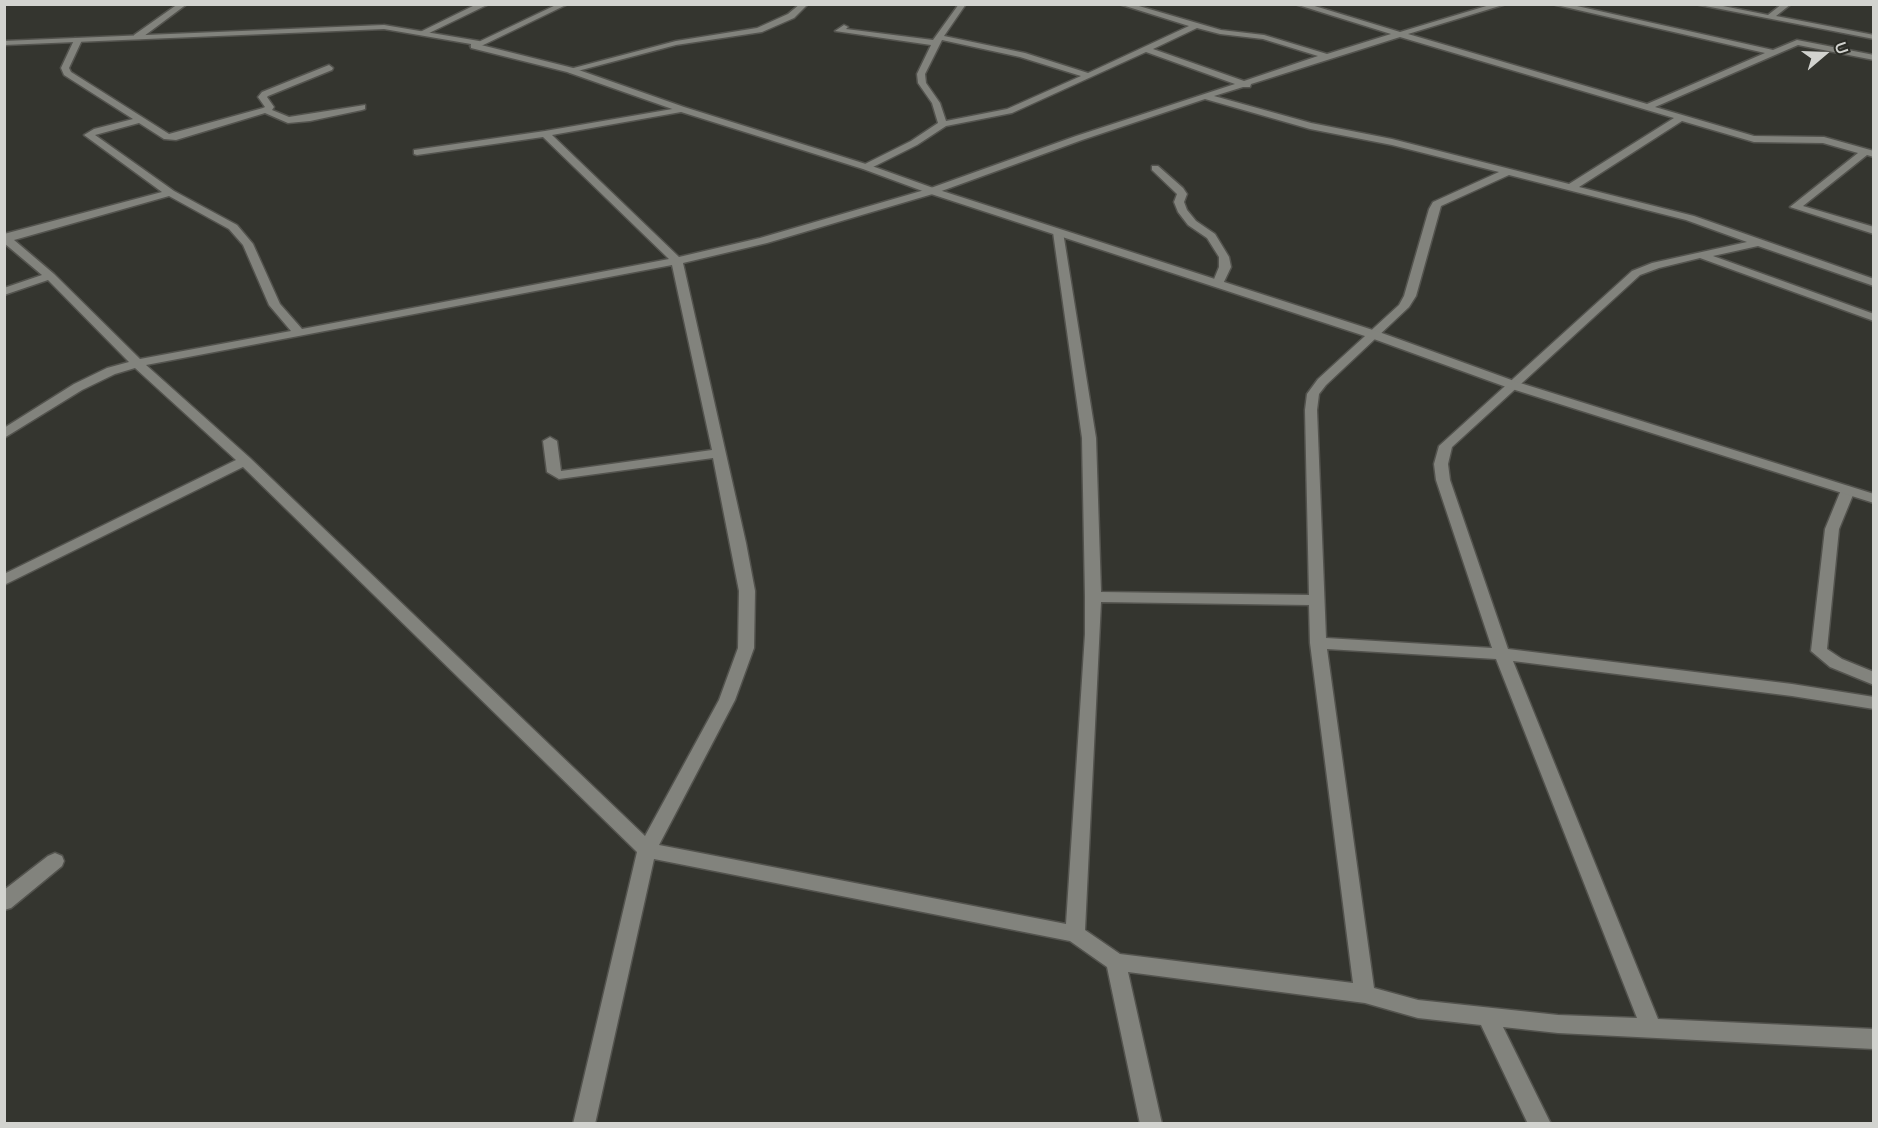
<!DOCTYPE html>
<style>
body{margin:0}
#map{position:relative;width:1878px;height:1128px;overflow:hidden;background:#34352f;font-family:"Nunito Sans",sans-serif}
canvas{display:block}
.frame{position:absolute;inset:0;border:6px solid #d2d3cf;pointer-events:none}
.north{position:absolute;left:1794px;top:24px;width:60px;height:60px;-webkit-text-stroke:4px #2a2b25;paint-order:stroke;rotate:71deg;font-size:16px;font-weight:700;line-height:24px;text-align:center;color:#d2d3cf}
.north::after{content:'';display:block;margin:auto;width:21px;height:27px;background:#d2d3cf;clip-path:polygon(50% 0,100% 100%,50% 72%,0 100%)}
</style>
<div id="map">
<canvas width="1878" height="1128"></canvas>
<div class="frame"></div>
<div class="north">U</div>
</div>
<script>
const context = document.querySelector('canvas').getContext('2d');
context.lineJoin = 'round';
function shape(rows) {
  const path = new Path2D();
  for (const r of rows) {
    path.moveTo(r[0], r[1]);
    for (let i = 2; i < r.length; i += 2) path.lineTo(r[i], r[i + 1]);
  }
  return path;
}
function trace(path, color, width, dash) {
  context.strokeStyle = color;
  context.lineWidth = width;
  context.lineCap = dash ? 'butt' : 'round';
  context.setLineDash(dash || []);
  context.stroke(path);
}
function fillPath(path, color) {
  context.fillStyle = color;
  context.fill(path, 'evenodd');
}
const street = shape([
 [178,4,187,4,140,39,134,39,134,35,178,4],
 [477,4,489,4,425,35,418,33,477,4],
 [558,4,568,4,477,48,470,46,558,4],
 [800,4,808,4,794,18,762,32,676,45,570,73,566,70,676,41,757,28,788,14,800,4],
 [959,4,966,4,944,36,1025,53,1088,73,1189,26,1119,4,1132,4,1221,30,1264,35,1327,54,1391,34,1295,4,1308,4,1400,32,1493,4,1506,4,1408,34,1647,104,1765,53,1552,4,1568,4,1773,50,1797,40,1874,55,1874,60,1798,45,1655,107,1754,136,1824,137,1874,151,1874,157,1867,155,1803,206,1874,227,1874,234,1790,207,1858,153,1823,143,1754,142,1682,121,1579,187,1694,216,1874,279,1874,286,1758,246,1713,256,1874,314,1874,321,1700,258,1659,268,1640,275,1452,447,1448,464,1450,480,1508,649,1792,684,1874,697,1874,709,1792,696,1513,661,1658,1019,1874,1029,1874,1049,1558,1033,1503,1027,1551,1124,1528,1124,1481,1025,1418,1018,1365,1003,1128,972,1162,1124,1140,1124,1107,967,1070,941,654,859,595,1124,573,1124,637,852,243,467,4,585,4,574,236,460,135,368,115,374,82,390,4,438,4,428,74,384,107,368,129,362,48,280,4,295,4,288,42,275,4,243,4,234,162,192,84,135,94,129,133,119,64,75,61,68,75,38,82,40,69,68,71,72,169,134,263,108,265,107,258,97,262,92,329,65,333,68,332,70,268,96,267,97,274,107,272,110,289,117,365,105,365,109,362,110,310,121,288,123,265,113,176,140,164,139,139,123,95,135,174,191,237,225,253,244,280,304,302,329,669,259,543,137,417,155,414,154,414,150,545,131,684,107,684,111,681,112,552,135,679,257,760,238,928,189,1076,136,1235,84,1146,52,1012,113,946,126,917,145,869,169,863,169,863,165,911,141,938,123,932,103,918,83,917,74,931,45,835,31,844,25,848,27,846,29,933,40,959,4],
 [1197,28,1220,34,1263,39,1318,56,1244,81,1153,49,1197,28],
 [1400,37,1674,118,1569,184,1392,139,1311,123,1214,96,1243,87,1250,87,1251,84,1400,37],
 [942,40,1020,57,1081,76,1007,109,946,121,940,103,926,83,925,74,942,40],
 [1205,99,1310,129,1392,145,1499,172,1433,202,1429,209,1404,296,1399,305,1318,379,1307,394,1305,410,1309,595,1101,592,1096,438,1063,232,1054,230,1053,232,1082,438,1085,597,1085,634,1066,924,659,845,735,700,754,648,755,591,746,543,683,263,767,243,936,193,1082,140,1205,99],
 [1509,175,1686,220,1747,242,1652,263,1632,271,1439,446,1434,464,1436,480,1492,648,1326,638,1317,410,1319,394,1326,385,1409,307,1416,296,1441,206,1509,175],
 [169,196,229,229,243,245,269,305,291,331,140,359,54,274,14,240,169,196],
 [672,265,712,450,561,471,557,441,550,437,543,441,547,472,559,479,713,458,739,591,738,648,719,700,645,836,250,458,146,365,672,265],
 [1101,602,1309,605,1310,643,1353,983,1120,954,1085,930,1101,602],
 [1327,649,1496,659,1637,1018,1558,1015,1418,1000,1374,988,1327,649],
 [1695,4,1713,4,1768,15,1782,4,1791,4,1776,16,1874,35,1874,39,1695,4],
 [1152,166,1158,166,1183,188,1187,194,1184,202,1187,210,1196,221,1215,234,1229,257,1231,267,1222,286,1214,286,1212,284,1219,267,1219,257,1207,238,1188,225,1178,212,1174,202,1177,194,1152,170,1152,166],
 [1848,486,1855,490,1839,529,1827,649,1842,659,1874,672,1874,685,1830,667,1811,651,1825,529,1841,490,1848,486],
 [55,853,62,856,64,861,62,866,11,908,4,910,4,890,48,856,55,853]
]);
const secondary = shape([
 [384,25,479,41,483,43,481,45,573,68,684,107,869,165,936,189,1379,332,1517,382,1874,494,1874,503,1509,388,1371,338,928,193,863,169,678,111,567,72,471,48,471,44,384,29,4,45,4,41,384,25]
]);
trace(street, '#53534e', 3);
trace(secondary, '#53534e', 3);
fillPath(street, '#82837d');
fillPath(secondary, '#82837d');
</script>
